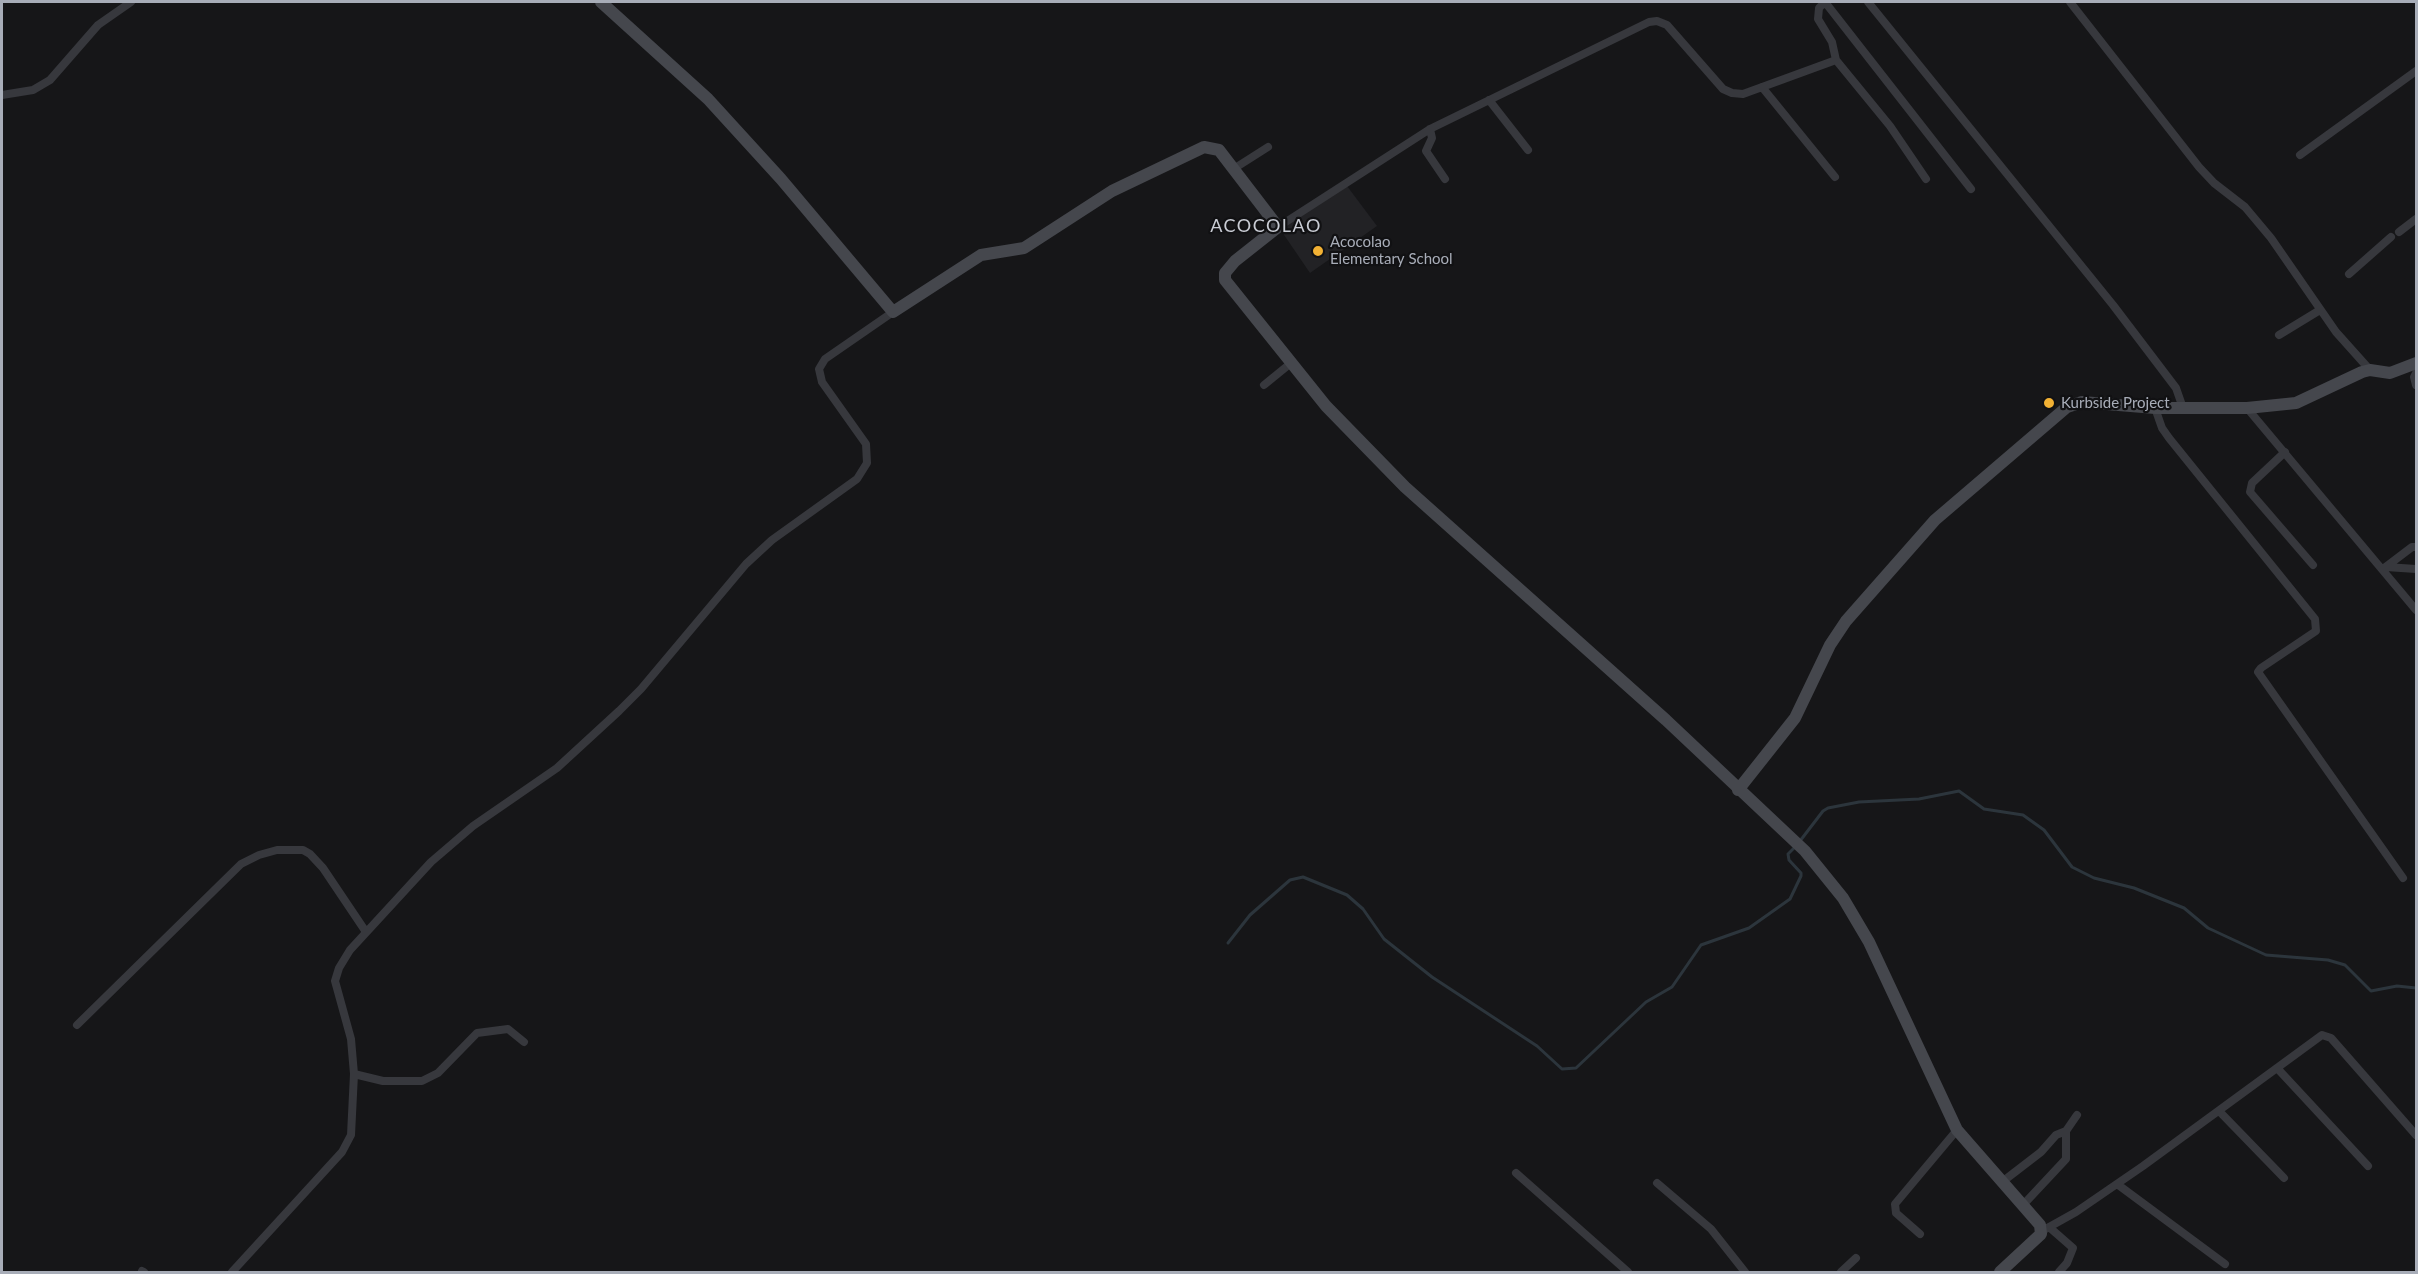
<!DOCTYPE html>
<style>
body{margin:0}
#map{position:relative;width:2418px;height:1274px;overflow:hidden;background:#161618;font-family:Lato,sans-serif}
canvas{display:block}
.frame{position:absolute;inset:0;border:3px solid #a8adb8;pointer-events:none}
</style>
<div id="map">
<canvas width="2418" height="1274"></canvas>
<div class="frame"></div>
</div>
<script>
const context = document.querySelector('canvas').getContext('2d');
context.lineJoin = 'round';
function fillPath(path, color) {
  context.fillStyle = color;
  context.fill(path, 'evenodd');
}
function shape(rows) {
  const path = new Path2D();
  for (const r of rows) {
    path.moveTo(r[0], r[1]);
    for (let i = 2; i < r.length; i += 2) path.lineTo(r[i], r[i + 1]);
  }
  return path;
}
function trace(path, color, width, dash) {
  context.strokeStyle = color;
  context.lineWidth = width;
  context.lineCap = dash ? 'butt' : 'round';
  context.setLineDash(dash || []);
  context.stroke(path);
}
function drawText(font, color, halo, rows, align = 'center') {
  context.font = font + ' Lato,sans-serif';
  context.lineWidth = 4.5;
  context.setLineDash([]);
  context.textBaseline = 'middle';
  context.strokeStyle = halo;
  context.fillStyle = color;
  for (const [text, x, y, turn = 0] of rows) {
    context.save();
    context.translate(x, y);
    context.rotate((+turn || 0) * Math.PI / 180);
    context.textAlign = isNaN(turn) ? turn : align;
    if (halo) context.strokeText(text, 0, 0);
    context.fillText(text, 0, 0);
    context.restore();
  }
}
const built = shape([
 [1347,186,1377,226,1310,273,1280,229]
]);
const stream = shape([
 [1800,841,1823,811,1828,808,1859,802,1919,799,1959,791,1984,809,2023,815,2044,830,2072,867,2094,878,2134,888,2184,908,2208,928,2266,955,2328,960,2345,965,2371,991,2397,986,2416,988],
 [1228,943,1250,915,1290,880,1303,877,1347,895,1363,909,1384,939,1432,977,1537,1046,1562,1069,1576,1068,1646,1002,1672,987,1701,945,1749,928,1790,899,1801,876,1801,873,1789,860,1788,854,1796,846]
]);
const street = shape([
 [1825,2,1971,189],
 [1868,2,2113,305,2176,388,2183,408],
 [2070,2,2199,167,2214,183,2245,207,2271,238,2336,332,2370,370],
 [1836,60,1890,126,1926,179],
 [1762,87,1835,177],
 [2,95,33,90,50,80,98,25,131,2],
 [1489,100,1528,150],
 [1430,129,1432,138,1426,151,1445,179],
 [2300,155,2416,71],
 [1235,168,1268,147],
 [1278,227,1430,129,1649,22,1657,21,1667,25,1723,89,1732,93,1743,94,1836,60,1832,42,1818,19,1819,8,1825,2],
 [2399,232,2416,219],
 [2349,274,2391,237],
 [2279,335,2320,310],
 [2416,373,2414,377,2416,385],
 [1264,385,1291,363],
 [2155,408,2162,428,2169,438,2315,619,2316,631,2261,668,2258,672,2403,878],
 [2247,408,2416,610],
 [2285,452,2252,483,2250,492,2313,565],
 [2386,567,2416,569],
 [2383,569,2412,547,2416,547],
 [77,1025,241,864,259,855,277,850,303,850,310,854,323,868,366,932],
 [2277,1068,2368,1166],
 [354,1074,383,1081,422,1081,438,1073,477,1033,508,1029,524,1042],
 [2219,1111,2284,1178],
 [1516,1173,1628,1272],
 [2002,1182,2041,1152,2056,1135,2066,1131,2077,1115],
 [1657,1183,1711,1229,1745,1272],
 [2117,1184,2225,1264],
 [2023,1205,2066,1159,2066,1131],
 [2049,1227,2073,1248,2067,1263,2059,1272],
 [2042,1231,2076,1212,2143,1166,2322,1035,2331,1038,2416,1135],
 [1920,1234,1896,1213,1895,1204,1957,1130],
 [142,1271,144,1272],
 [232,1272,342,1152,351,1135,354,1074,351,1039,335,981,339,968,350,950,431,862,473,826,557,768,619,711,641,689,746,564,772,540,857,479,867,463,866,444,822,382,819,369,825,359,893,312],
 [1841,1272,1856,1258]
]);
const secondary = shape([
 [601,2,708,99,781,179,893,312,981,255,1024,248,1112,191,1204,147,1219,150,1278,227,1235,261,1225,273,1225,280,1326,406,1405,487,1666,720,1805,851,1843,898,1869,942,1957,1130,2040,1225,2041,1234,2000,1272],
 [1738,790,1795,718,1830,645,1846,621,1935,520,2067,407,2082,402,2155,408,2247,408,2296,403,2362,372,2370,370,2390,373,2416,363]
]);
const markers = [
 [1318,251,6,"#f2b134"],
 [2049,403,6,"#f2b134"]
];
const poiNames = [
 ["Acocolao",1330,242],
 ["Elementary School",1330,259],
 ["Kurbside Project",2061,403]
];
const quarterNames = [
 ["ACOCOLAO",1266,226]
];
fillPath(built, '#222225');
trace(stream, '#2c353c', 3);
trace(street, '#37383d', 8);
trace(secondary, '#45474d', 12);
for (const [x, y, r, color] of markers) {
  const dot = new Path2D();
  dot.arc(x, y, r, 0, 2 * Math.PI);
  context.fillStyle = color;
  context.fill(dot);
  trace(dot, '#111113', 2);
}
drawText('15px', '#a8adb8', '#111113', poiNames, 'left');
context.letterSpacing = '1.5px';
drawText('18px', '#c9ccd4', '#111113', quarterNames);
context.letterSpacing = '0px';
</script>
